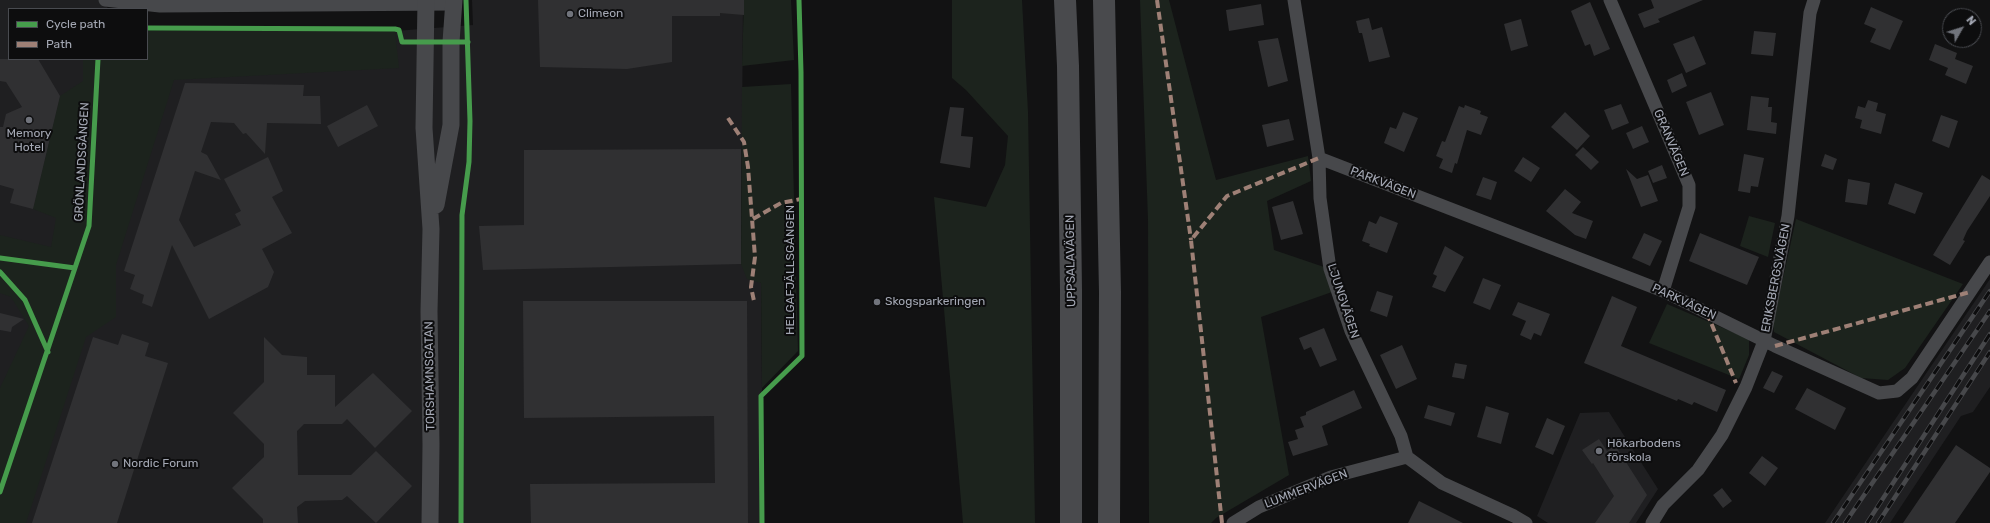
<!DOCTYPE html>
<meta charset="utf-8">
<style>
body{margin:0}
#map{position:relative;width:1990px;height:523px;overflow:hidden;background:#121213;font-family:Rubik,sans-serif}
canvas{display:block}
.legend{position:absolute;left:8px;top:8px;width:140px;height:52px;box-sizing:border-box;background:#0d0d0e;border:1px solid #494b50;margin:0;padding:5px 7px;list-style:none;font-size:12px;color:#a4a8b4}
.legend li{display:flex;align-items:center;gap:8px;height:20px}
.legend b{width:20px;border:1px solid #494b50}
.north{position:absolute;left:1942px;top:8px;width:40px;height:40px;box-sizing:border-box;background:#0d0d0e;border:1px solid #494b50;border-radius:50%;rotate:51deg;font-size:11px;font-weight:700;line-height:16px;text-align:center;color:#a4a8b4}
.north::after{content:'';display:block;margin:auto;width:14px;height:18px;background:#71747c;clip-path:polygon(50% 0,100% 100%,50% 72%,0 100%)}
</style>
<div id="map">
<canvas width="1990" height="523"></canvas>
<ul class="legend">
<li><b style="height:5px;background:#469c4c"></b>Cycle path</li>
<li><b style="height:5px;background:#9e8076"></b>Path</li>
</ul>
<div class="north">N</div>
</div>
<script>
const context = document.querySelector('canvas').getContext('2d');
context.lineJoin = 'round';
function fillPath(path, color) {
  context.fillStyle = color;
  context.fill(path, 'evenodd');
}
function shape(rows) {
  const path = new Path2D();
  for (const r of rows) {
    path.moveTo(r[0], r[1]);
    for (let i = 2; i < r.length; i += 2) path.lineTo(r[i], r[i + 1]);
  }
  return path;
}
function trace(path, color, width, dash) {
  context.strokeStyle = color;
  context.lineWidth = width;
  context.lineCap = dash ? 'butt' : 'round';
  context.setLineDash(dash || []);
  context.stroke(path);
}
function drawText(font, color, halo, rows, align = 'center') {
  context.font = font + ' Rubik,sans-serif';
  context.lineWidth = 4;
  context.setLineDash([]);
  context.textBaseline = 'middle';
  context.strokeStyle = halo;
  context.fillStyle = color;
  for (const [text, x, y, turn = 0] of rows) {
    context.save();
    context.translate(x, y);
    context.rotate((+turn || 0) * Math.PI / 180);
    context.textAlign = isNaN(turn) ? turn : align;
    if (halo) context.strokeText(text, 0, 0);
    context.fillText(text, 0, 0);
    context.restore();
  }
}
const built = shape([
 [0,0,104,0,108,9,9,9,9,59,147,59,147,31,395,31,473,25,472,0,743,0,741,264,761,283,762,388,761,523,0,523],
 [1990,279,1990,387,1973,412,1961,416,1890,523,1825,523],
 [1609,412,1658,489,1636,523,1548,523,1537,516,1580,413]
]);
const green = shape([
 [744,0,791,0,794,60,742,66],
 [952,0,1022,0,1028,112,1035,523,963,523,934,197,986,207,1005,165,1008,136,966,90,952,78],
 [1140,0,1169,0,1216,180,1308,156,1311,181,1267,201,1274,250,1327,268,1332,292,1261,317,1289,475,1216,518,1211,523,1149,523,1148,220],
 [147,31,395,31,399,68,174,80,116,265,116,317,86,337,26,523,0,523,0,388,29,326,11,297,0,293,0,235,51,247,56,218,33,209,60,96,83,81,83,59,147,59],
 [791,84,798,351,762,388,761,283,747,279,741,264,742,87],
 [1749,216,1775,223,1768,257,1740,246],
 [1796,219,1963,284,1905,368,1888,380,1861,378,1774,332,1773,324],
 [1667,304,1749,339,1749,355,1739,379,1649,343]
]);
const building = shape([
 [538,0,744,0,744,15,720,13,720,16,672,16,672,62,627,69,540,67],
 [1651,0,1703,0,1658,19,1660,22,1644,28,1638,14,1654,8],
 [1590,2,1610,49,1594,56,1590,44,1585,46,1571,11],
 [1261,4,1264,25,1229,31,1226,10],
 [1871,7,1903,21,1890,50,1870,42,1876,29,1864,24],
 [1369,18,1372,30,1382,27,1390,57,1369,62,1362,33,1359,33,1356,21],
 [1521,19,1528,46,1511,51,1504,24],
 [1754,31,1776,33,1773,56,1751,54],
 [1694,36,1706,64,1686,73,1673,44],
 [1278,38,1288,81,1268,87,1258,41],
 [1935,44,1957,53,1955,59,1973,66,1966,84,1945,75,1948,68,1929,60],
 [0,59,38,59,60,96,33,209,10,203,14,189,0,185,0,127,3,127,6,114,22,107,6,82,0,81],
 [1682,73,1687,86,1672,93,1667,80],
 [185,83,304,85,303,96,320,96,321,124,267,123,265,154,246,133,243,134,234,123,211,122,201,152,207,155,221,180,195,171,179,220,194,247,241,225,235,214,241,211,224,179,268,157,283,191,272,197,292,233,262,249,274,272,268,287,209,319,172,245,152,307,142,303,144,295,130,289,135,275,124,271],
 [1711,92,1724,125,1699,135,1686,102],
 [1751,96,1769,98,1768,107,1772,107,1771,122,1777,123,1776,134,1747,130],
 [1868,100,1878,103,1876,111,1886,114,1881,134,1860,128,1862,120,1855,118,1858,106,1865,108],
 [1621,104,1629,123,1612,130,1604,110],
 [367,105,378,126,338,147,327,126],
 [1465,105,1481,111,1480,114,1488,117,1481,135,1467,130,1457,164,1455,163,1452,173,1439,168,1443,159,1436,156,1442,141,1445,142,1459,106,1464,108],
 [950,107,964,108,961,136,973,137,970,168,940,163],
 [1403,112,1418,118,1404,152,1384,143,1390,127,1396,129],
 [1565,112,1590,136,1577,150,1551,127],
 [1941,115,1958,121,1949,148,1932,141],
 [1289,119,1294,140,1267,147,1262,125],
 [1642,126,1649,142,1633,149,1626,133],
 [1583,147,1599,162,1591,170,1575,155],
 [741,149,741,264,483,270,479,226,524,225,524,150],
 [1744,154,1764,158,1758,187,1751,186,1750,193,1738,191],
 [1825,154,1837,159,1833,170,1821,166],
 [1523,157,1540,168,1531,182,1514,171],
 [1662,165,1667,178,1653,183,1648,171],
 [1626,169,1637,179,1648,175,1658,201,1641,207],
 [1982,175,1990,180,1990,196,1967,231,1963,240,1965,241,1950,265,1933,255],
 [1483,177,1497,182,1491,200,1476,195],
 [1848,179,1870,183,1867,205,1845,202],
 [1895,183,1923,193,1915,214,1888,204],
 [1565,189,1581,202,1572,213,1593,221,1586,239,1575,235,1546,211],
 [1293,201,1303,234,1281,240,1272,207],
 [1380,216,1398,223,1387,253,1369,246,1370,244,1362,241,1369,221,1376,224],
 [1644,233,1662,241,1650,266,1632,258],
 [1700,233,1759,257,1747,285,1689,261],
 [1445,246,1464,257,1445,292,1432,287,1437,276,1433,274],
 [1483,278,1501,285,1490,310,1473,303],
 [1377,291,1393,296,1387,317,1370,311],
 [1612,296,1637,307,1621,346,1726,390,1717,412,1694,402,1692,405,1678,399,1677,401,1584,363],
 [523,301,747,301,748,523,531,523,530,484,715,483,714,416,524,418],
 [1518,302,1550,314,1541,336,1534,333,1531,340,1520,335,1526,321,1512,315],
 [0,313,24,319,12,327,11,332,0,330],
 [1324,328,1337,360,1320,367,1311,347,1304,350,1299,338],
 [122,334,149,343,145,356,168,363,117,523,32,523,93,337,118,345],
 [264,337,282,355,307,357,307,375,335,375,335,407,373,373,412,411,375,448,347,419,342,424,304,424,297,431,298,475,351,475,376,451,412,486,376,523,347,496,342,500,305,501,297,507,298,523,263,523,263,519,232,488,264,457,264,444,233,413,264,382],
 [1402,345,1417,379,1396,389,1380,355],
 [1455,363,1467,365,1464,379,1452,377],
 [1772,371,1783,376,1774,393,1763,388],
 [1807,388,1846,408,1835,430,1795,409],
 [1354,390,1362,408,1322,426,1328,445,1293,456,1288,442,1298,439,1295,430,1304,427,1300,417,1306,415,1306,412],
 [1428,405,1455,413,1451,426,1424,418],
 [1486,406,1509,413,1501,444,1477,437],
 [1547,418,1565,426,1553,455,1535,447],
 [1599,439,1607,451,1615,445,1647,495,1629,523,1595,523,1614,496,1593,463,1592,464,1582,450],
 [1956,445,1990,468,1990,472,1955,523,1903,523],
 [1762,456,1778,468,1765,486,1749,473],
 [1722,488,1732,501,1723,508,1713,495],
 [1419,501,1463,523,1408,523]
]);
const minor = shape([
 [105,0,160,6,454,4],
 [1294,0,1319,158,1320,198,1330,269,1351,331,1401,436,1407,457,1442,483,1514,516,1526,523],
 [1610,0,1689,185,1689,207,1663,291],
 [1319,158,1663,291,1775,346,1879,393,1897,391,1912,378,1990,262],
 [1233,523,1259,507,1331,477,1407,457],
 [1652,523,1663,505,1698,470,1722,435,1746,387,1764,341,1788,216,1810,13,1814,0]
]);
const tertiary = shape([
 [426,0,424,128,431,229,429,311,431,445,430,523],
 [436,205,451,125,451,42,454,0]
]);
const motorway = shape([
 [1065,0,1068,66,1071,290,1071,523],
 [1104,0,1110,292,1109,523]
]);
const rail = shape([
 [1833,523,1990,291],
 [1845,523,1990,311],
 [1867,523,1990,334],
 [1878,523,1990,352]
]);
const quiet = shape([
 [1157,0,1191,240],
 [728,118,744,142,748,167,755,257,751,287,754,301],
 [753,219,781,203,801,199],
 [1707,313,1736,383],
 [1775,346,1970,292],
 [1222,523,1191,240,1227,196,1319,158]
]);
const cycleway = shape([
 [147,28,395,29,399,30,402,42,468,42],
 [0,258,75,268],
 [0,272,25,300,48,352],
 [0,492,89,226,98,59],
 [461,523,462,215,469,162,470,121,466,0],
 [762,523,761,396,802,356,801,72,799,0]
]);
const markers = [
 [570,14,4,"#71747c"],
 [29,120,4,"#71747c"],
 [877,302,4,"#71747c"],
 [1599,451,4,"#71747c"],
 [115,464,4,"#71747c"]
];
const poiNames = [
 ["Climeon",578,14],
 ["Memory",29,134,"center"],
 ["Hotel",29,148,"center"],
 ["Skogsparkeringen",885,302],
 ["Hökarbodens",1607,444],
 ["förskola",1607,458],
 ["Nordic Forum",123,464]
];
const streetNames = [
 ["GRANVÄGEN",1671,143,67],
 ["GRÖNLANDSGÅNGEN",82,162,-87],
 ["PARKVÄGEN",1383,183,21],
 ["UPPSALAVÄGEN",1071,261,-91],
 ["HELGAFJÄLLSGÅNGEN",791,270,-90],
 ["ERIKSBERGSVÄGEN",1776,278,-79],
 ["LJUNGVÄGEN",1343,301,72],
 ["PARKVÄGEN",1684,302,25],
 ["TORSHAMNSGATAN",430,376,-91],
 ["LUMMERVÄGEN",1306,489,-21]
];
fillPath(built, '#1f1f21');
fillPath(green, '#1c231d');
fillPath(building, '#303032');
trace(minor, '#47484b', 13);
trace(tertiary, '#47484b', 17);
trace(motorway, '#494a4d', 22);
trace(rail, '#47484b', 4.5);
trace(rail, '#0d0d0e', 3, [9]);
trace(quiet, '#9e8076', 4, [8, 4]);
trace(cycleway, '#469c4c', 5);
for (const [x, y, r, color] of markers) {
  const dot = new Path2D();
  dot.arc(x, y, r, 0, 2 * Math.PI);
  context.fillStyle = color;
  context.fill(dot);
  trace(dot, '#0d0d0e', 1.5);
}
drawText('12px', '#a4a8b4', '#0d0d0e', poiNames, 'left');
drawText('12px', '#a4a8b4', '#0d0d0e', streetNames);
</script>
